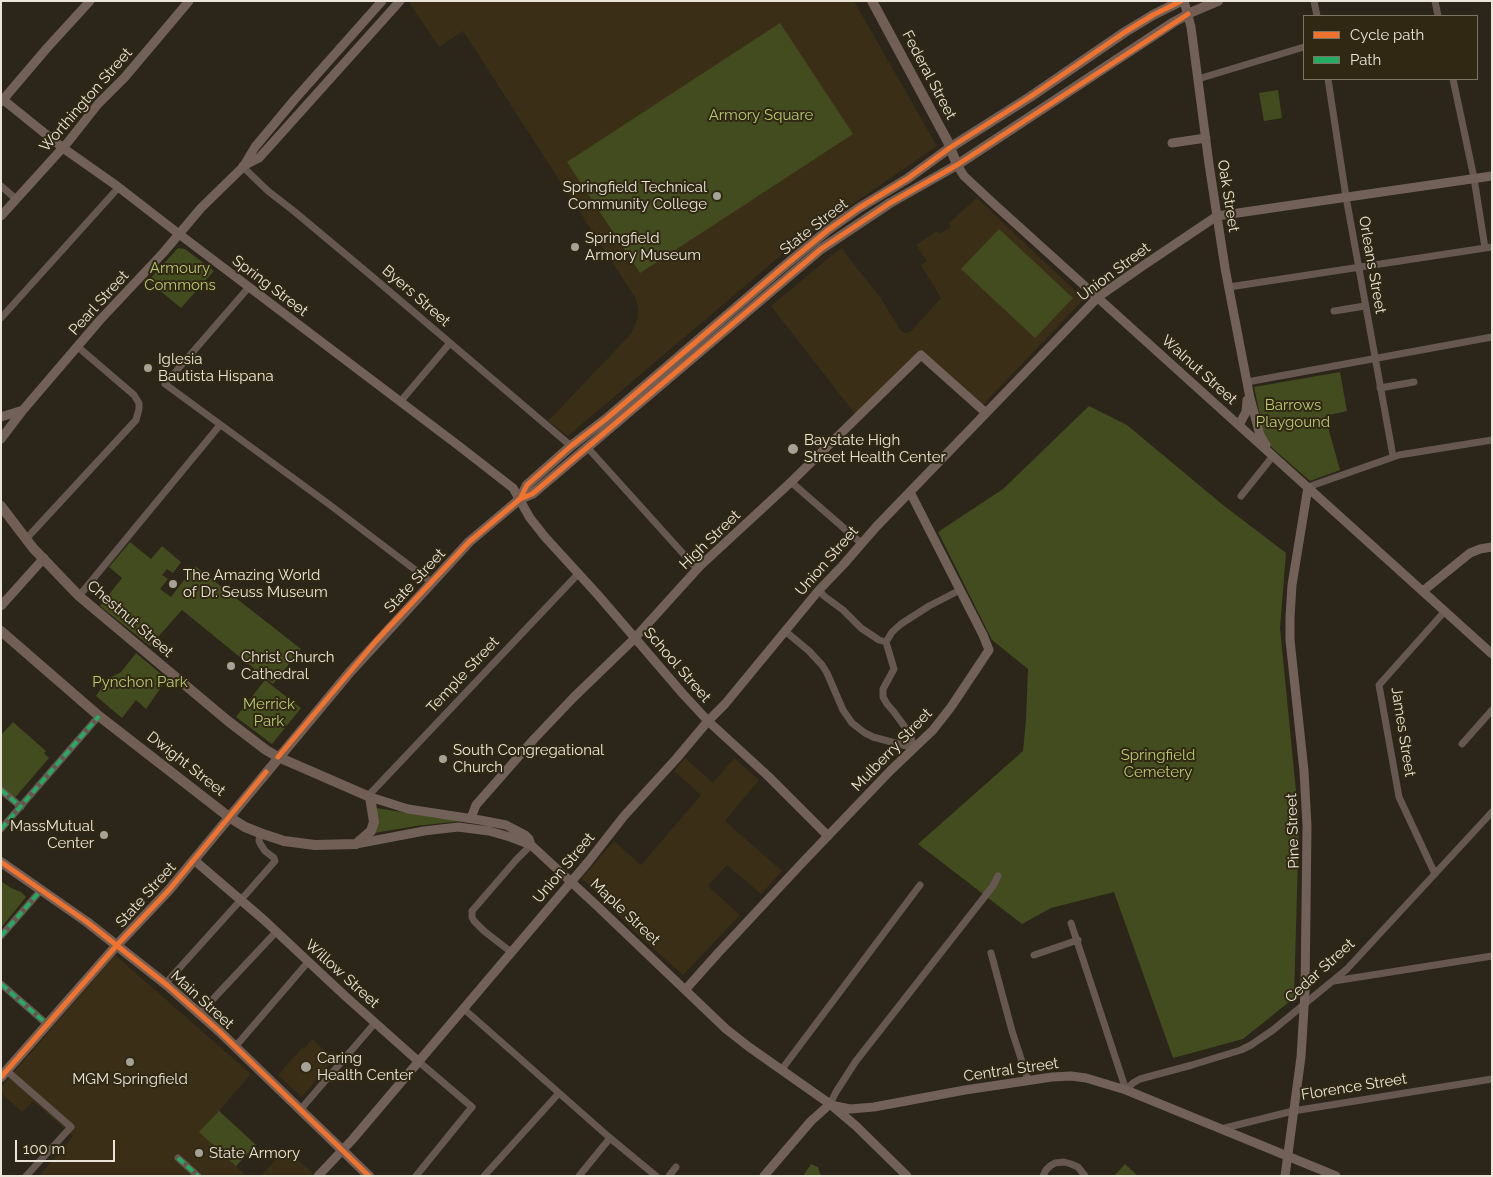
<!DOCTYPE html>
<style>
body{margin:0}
#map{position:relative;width:1493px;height:1177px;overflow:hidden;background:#2b251a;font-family:Raleway,sans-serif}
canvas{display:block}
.frame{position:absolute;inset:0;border:2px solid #eae5d8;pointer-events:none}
.legend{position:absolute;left:1303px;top:15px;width:175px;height:65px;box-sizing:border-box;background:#312814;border:1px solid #7b7462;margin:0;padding:6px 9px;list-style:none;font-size:15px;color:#eae5d8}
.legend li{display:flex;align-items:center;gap:10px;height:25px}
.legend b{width:25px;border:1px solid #7b7462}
.scale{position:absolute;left:15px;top:1140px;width:100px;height:22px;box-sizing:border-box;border:2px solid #eae5d8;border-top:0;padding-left:6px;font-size:15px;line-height:18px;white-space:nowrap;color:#eae5d8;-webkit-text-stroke:4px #312814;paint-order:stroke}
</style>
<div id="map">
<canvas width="1493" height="1177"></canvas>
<div class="frame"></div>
<ul class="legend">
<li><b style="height:6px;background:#ef722f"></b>Cycle path</li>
<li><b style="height:6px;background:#26ab63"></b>Path</li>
</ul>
<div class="scale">100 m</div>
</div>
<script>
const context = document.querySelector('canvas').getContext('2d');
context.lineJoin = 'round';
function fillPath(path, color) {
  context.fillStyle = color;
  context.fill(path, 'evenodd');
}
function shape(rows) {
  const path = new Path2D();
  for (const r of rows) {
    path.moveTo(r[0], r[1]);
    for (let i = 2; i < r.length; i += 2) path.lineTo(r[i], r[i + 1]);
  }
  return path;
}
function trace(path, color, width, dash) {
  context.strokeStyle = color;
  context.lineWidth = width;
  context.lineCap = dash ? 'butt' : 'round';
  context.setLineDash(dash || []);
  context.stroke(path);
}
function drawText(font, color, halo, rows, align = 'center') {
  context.font = font + ' Raleway,sans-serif';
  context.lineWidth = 4;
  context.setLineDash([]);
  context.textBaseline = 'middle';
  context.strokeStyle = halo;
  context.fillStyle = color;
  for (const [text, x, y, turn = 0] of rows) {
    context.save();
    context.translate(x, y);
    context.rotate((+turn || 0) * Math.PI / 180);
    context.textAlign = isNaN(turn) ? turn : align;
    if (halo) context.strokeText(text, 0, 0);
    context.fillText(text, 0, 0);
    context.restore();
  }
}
const built = shape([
 [411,1,854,1,937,146,792,246,568,436,548,421,631,334,637,320,638,309,636,299,463,31,439,47,410,4],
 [977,198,1084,299,978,410,918,355,855,414,771,306,832,255,842,248,848,257,880,297,901,331,905,333,910,332,941,298,921,265,927,261,916,245,937,231,939,234,951,227,949,223],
 [685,758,713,783,734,758,759,780,725,821,782,871,761,894,727,865,708,886,740,915,683,975,636,933,582,878,614,841,641,865,701,795,674,771],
 [115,955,251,1074,219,1111,256,1145,236,1166,247,1176,39,1176,73,1136,33,1101,22,1112,3,1095,1,1087],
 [312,1039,334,1059,302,1097,278,1075,302,1048,304,1049],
 [285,1149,313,1173,311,1176,261,1176]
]);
const green = shape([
 [780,23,853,134,640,273,567,162],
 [1278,90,1282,118,1264,121,1259,93],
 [999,229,1073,298,1035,338,961,269],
 [178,248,185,249,214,271,181,308,148,281],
 [1340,372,1347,411,1325,416,1340,470,1310,481,1269,445,1264,434,1254,387],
 [1089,406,1127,425,1223,505,1286,553,1280,628,1299,822,1294,998,1243,1039,1173,1058,1114,892,1051,908,1022,924,918,844,1023,751,1026,720,1028,669,992,640,938,532,1003,489],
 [130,542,151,559,162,546,181,562,173,573,167,569,162,575,168,579,160,589,171,597,195,566,301,649,273,684,182,610,150,646,100,606,122,578,109,567],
 [136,653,167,679,146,709,136,700,122,718,96,696,103,685,106,687,108,684,106,682,109,678,121,672],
 [265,680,301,708,272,744,236,717],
 [13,722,46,751,44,753,49,758,13,800,1,790,1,735],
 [377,808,437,818,459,820,461,821,416,826,374,833],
 [1,881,11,888,21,892,26,897,1,928],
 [219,1111,256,1145,236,1166,199,1132],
 [811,1164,818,1167,821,1176,803,1176],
 [1125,1164,1138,1176,1114,1176]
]);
const street = shape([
 [1314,1,1317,16],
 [1435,1,1438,16],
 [1198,79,1304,47],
 [1328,79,1346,197,1393,456],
 [1453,79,1474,178,1485,248],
 [243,167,268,191,295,212,375,279,571,446],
 [1,186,16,199],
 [249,287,165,384,330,505,431,582],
 [1229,287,1492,247],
 [1334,311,1365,306],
 [1,318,119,187],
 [1247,382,1492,337],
 [1380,388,1414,382],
 [400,402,450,343],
 [587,447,697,569],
 [791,482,861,543],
 [1308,487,1399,455,1492,440],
 [1241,496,1273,456],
 [26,539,136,420,139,409,139,403,134,395,78,347],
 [819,590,824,596,843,610,861,628,879,640,886,642],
 [79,596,220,425],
 [785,631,809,651,822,665,827,673,843,710,852,723,865,733,873,737,914,748],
 [1462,744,1492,710],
 [914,748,910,734,894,712,887,704,883,697,883,689,894,669,886,642,892,632,901,624,929,606,960,590],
 [1,790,21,807],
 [368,796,579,573],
 [1,829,99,716],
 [1435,874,1399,797,1379,685,1445,611],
 [1071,923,1126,1090,1133,1083,1140,1079,1192,1065,1241,1050,1251,1045,1273,1030,1347,969,1492,812],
 [1,936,41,890],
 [511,952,484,931,474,921,472,917,472,911,516,860,531,845],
 [991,953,1012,1031,1028,1080],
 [1034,955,1078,940],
 [1334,981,1492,956],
 [1,984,48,1025],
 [165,984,247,893,275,861,274,858,265,851,261,845,259,841,260,833],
 [464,1009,610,1138,656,1176],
 [199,1014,276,932],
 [235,1047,308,962],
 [782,1069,920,885],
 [7,1071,71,1127,26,1176],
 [830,1104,836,1092,856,1061,993,886,998,876],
 [300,1110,375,1023],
 [1221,1129,1293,1111,1492,1079],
 [178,1158,198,1176],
 [416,1176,472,1107,418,1061],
 [484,1176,559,1093],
 [579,1176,610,1138],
 [669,1176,676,1167],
 [1043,1176,1046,1170,1050,1166,1055,1163,1064,1162,1071,1164,1078,1167,1085,1176]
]);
const secondary = shape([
 [1184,1,1191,27,1209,164,1225,268,1250,398,1260,435,1266,445],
 [1,98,63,148,117,186,179,234,459,446,513,488,530,518,545,537,598,595,683,694,708,721,768,776,828,836],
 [1,102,47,48,90,1],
 [1172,143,1206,138],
 [957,165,964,176,994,204,1492,654],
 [243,166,259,158,400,1],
 [1,216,68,142,98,104,125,77,189,1],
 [1,417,23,410],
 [1239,425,1246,412,1247,400],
 [1,439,23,410,100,320,163,253,201,208,243,167,255,147,295,99,382,1],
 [1423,591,1470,553,1480,549,1492,547],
 [1,606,44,558],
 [370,797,408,809,480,820,506,825,525,835,529,839,531,845],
 [471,818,476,805,534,739,574,697,633,640,700,566,791,482,921,355,986,413],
 [356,844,424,831,458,827,489,831,510,837,531,845,595,904,726,1029,749,1047,830,1104,856,1126,907,1176],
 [194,860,264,920,344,995,418,1061],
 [685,990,719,952,803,862,891,770,933,730,951,707,989,650,983,635,910,492],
 [831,1105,850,1109,874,1107,965,1090,1052,1077,1071,1076,1086,1078,1126,1090,1336,1176],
 [318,1176,352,1140,588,862,624,816,676,759,708,721,725,704,819,590,843,565,876,527,1098,297,1144,265,1217,216,1492,176],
 [764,1176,811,1121,830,1104],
 [1285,1176,1301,1057,1305,992,1307,826,1304,771,1290,640,1290,617,1292,585,1308,487]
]);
const primary = shape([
 [872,1,948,142,957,165],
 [520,499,527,485,571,446,606,419,782,268,828,230,859,208,907,179,951,147,1030,97,1125,32,1153,15,1181,1],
 [1,506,33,548,79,596,228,721,266,750,278,757,370,797,374,822,371,831,356,844,315,845,284,841,260,833,245,827,229,817,99,716,1,631],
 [1,862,87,922,167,985,219,1031,369,1176],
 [1,1077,117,945,169,890,350,672,469,542,520,499,532,494,537,490,821,249,890,203,957,165,1174,22,1192,12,1218,1]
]);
const quiet = shape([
 [1,790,21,807],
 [1,829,99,716],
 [1,936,41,890],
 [1,984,48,1025],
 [178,1158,198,1176]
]);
const cycleway = shape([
 [520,499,527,485,571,446,606,419,782,268,828,230,859,208,907,179,951,147,1030,97,1125,32,1153,15,1181,1],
 [278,757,376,641,469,542,520,499,532,494,537,490,821,249,890,203,957,165,1188,14],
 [1,862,87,922,167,985,219,1031,369,1176],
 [1,1077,117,945,169,890,266,772]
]);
const markers = [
 [717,196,5,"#a7a296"],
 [575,247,5,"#a7a296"],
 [148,368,5,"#a7a296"],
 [793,449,6,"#a7a296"],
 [173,584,5,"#a7a296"],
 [231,666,5,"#a7a296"],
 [443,759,5,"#a7a296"],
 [104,835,5,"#a7a296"],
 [130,1062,5,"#a7a296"],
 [306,1067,6,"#a7a296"],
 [199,1153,5,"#a7a296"]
];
const streetNames = [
 ["Federal Street",929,75,62],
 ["Worthington Street",86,100,-49],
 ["Oak Street",1228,196,81],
 ["State Street",814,227,-38],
 ["Orleans Street",1372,265,80],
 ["Union Street",1114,272,-37],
 ["Spring Street",270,286,37],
 ["Byers Street",416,296,41],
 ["Pearl Street",99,303,-48],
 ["Walnut Street",1199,370,42],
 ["High Street",710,540,-44],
 ["Union Street",827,561,-49],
 ["State Street",415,581,-47],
 ["Chestnut Street",130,619,41],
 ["School Street",677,665,49],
 ["Temple Street",463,675,-47],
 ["James Street",1403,732,81],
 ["Mulberry Street",892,750,-46],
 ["Dwight Street",186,764,38],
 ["Pine Street",1293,831,-92],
 ["Union Street",564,868,-50],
 ["State Street",146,895,-48],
 ["Maple Street",625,912,43],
 ["Cedar Street",1320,971,-42],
 ["Willow Street",342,974,42],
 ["Main Street",202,1000,42],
 ["Central Street",1011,1070,-8],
 ["Florence Street",1354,1087,-9]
];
const parkNames = [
 ["Armory Square",761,115],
 ["Armoury",180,268],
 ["Commons",180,285],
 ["Barrows",1293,405],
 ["Playgound",1293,422],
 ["Pynchon Park",140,682],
 ["Merrick",269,704],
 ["Park",269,721],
 ["Springfield",1158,755],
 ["Cemetery",1158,772]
];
const poiNames = [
 ["Springfield Technical",707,187,"right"],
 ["Community College",707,204,"right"],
 ["Springfield",585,238],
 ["Armory Museum",585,255],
 ["Iglesia",158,359],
 ["Bautista Hispana",158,376],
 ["Baystate High",804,440],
 ["Street Health Center",804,457],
 ["The Amazing World",183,575],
 ["of Dr. Seuss Museum",183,592],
 ["Christ Church",241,657],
 ["Cathedral",241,674],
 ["South Congregational",453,750],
 ["Church",453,767],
 ["MassMutual",94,826,"right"],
 ["Center",94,843,"right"],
 ["Caring",317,1058],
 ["Health Center",317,1075],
 ["MGM Springfield",130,1079,"center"],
 ["State Armory",209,1153]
];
fillPath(built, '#3a2f16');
fillPath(green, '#434c1e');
trace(street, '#665750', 7);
trace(secondary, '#726159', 9);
trace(primary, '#715f56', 10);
trace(quiet, '#26ab63', 4, [8, 4]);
trace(cycleway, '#ef722f', 5);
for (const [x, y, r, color] of markers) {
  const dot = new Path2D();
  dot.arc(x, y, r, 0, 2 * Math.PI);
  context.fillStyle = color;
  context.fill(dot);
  trace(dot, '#312814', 2);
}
drawText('15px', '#eae5d8', '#312814', streetNames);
drawText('15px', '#b6ca72', '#312814', parkNames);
drawText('15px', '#eae5d8', '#312814', poiNames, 'left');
</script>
